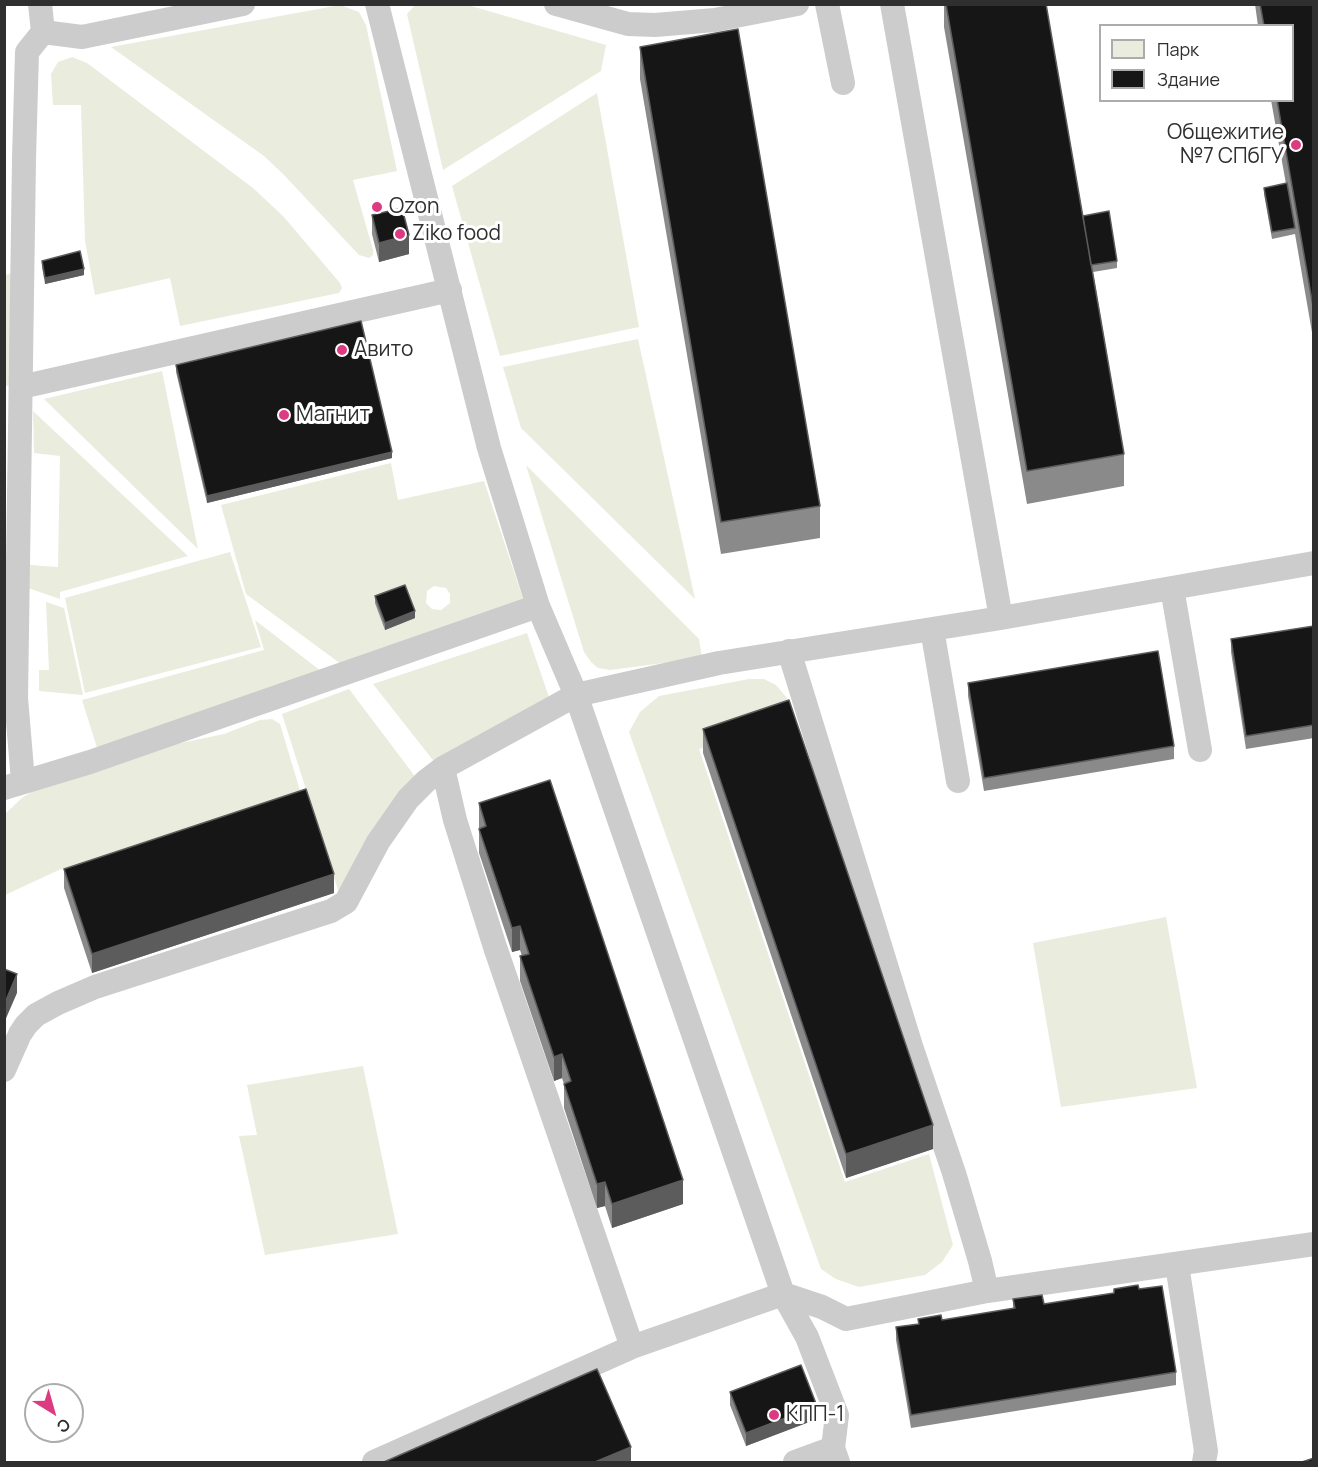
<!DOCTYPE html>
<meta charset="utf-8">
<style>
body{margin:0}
#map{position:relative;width:1318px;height:1467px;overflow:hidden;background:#fff;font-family:Manrope,sans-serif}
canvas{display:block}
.frame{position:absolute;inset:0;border:6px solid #2f2f2f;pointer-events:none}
.legend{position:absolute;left:1099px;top:24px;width:195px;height:78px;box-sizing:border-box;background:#fff;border:2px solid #acacac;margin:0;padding:8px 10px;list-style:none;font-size:18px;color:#2f2f2f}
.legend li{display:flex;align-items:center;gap:12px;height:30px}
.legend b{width:30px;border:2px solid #acacac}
.north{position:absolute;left:24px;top:1383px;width:60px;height:60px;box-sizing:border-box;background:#fff;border:2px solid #acacac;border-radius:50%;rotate:143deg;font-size:16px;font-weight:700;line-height:24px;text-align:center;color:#2f2f2f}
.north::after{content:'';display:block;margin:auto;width:21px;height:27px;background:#dc3b81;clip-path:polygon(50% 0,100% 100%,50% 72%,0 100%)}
</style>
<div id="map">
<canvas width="1318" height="1467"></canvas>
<div class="frame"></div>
<ul class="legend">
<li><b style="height:16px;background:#eaecde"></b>Парк</li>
<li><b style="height:16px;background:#161616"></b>Здание</li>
</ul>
<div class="north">С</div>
</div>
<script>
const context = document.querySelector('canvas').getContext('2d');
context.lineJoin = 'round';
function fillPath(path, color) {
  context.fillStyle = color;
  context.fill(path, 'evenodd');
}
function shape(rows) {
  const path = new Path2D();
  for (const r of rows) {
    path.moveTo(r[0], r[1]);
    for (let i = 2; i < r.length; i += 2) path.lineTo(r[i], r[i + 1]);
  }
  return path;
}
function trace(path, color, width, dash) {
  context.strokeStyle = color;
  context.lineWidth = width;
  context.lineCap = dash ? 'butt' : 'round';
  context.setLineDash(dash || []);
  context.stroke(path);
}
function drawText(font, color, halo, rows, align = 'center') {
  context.font = font + ' Manrope,sans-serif';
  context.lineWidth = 6;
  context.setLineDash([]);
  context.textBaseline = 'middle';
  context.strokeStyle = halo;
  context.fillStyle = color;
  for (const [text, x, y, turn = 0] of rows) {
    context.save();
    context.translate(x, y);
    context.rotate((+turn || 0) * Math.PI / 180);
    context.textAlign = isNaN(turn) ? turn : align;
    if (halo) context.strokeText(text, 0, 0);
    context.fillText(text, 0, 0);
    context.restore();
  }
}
const green = shape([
 [459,4,471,6,606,45,601,71,443,170,407,14,415,5],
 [340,5,359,12,366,25,397,171,353,180,373,250,373,255,369,258,359,255,284,175,264,156,111,47],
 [72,57,87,63,253,188,283,216,340,283,342,288,339,293,180,326,170,278,95,295,85,241,81,105,53,105,51,74,58,62],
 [597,93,639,327,500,356,452,186],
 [17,272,16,384,5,386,5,275],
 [638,339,695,599,521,428,503,367],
 [162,371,198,549,44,399],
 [33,411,188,556,60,592,60,599,28,588,30,565,58,567,60,456,34,453],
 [391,463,398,500,484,481,524,602,345,667,246,594,221,505],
 [434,586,446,588,450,594,450,603,441,610,432,609,426,603,427,591],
 [526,465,699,639,702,658,610,670,598,668,591,662,584,652],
 [230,552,261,647,85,693,65,598],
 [46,602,64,608,83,695,39,691,39,670,49,670],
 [255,620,326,675,99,754,82,700,264,650],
 [527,633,550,700,436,764,373,684],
 [749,679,764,679,776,685,787,698,793,714,785,722,699,749,845,1182,929,1154,953,1245,942,1262,925,1275,859,1287,836,1279,821,1269,629,732,640,712,659,696],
 [349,689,417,779,339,893,282,714],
 [272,719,280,724,304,804,70,869,61,869,5,895,5,814,22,798,36,789,176,744,224,734,260,720],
 [1166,917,1197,1088,1061,1107,1033,943],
 [363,1066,398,1234,265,1255,239,1136,257,1135,247,1085]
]);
const service = shape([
 [377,4,489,448,538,606,576,695,783,1294,807,1337,837,1415,833,1448,838,1462],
 [556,4,628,24,655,25,715,20,797,4],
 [827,4,843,83],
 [892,4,1001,618],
 [43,32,82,37,243,4],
 [21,387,450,290],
 [1172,588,1200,750],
 [932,629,958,781],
 [789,651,911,1046,954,1173,980,1261,987,1291],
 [443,768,455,820,495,947,632,1347],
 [23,781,16,698,24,159,27,52,43,32,40,4],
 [4,788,90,762,538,606],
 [4,1070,20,1034,26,1025,36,1015,58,1003,95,987,331,911,346,902,378,842,408,799,426,781,443,768,576,695,719,663,1001,618,1314,563],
 [1177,1265,1206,1451,1204,1462],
 [374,1462,632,1347,783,1294,822,1307,846,1319,987,1291,1314,1244],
 [795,1462,833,1448]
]);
const wall = shape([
 [944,4,1046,4,1083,216,1117,261,1117,268,1093,272,1124,454,1124,486,1027,504,944,27],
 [1255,4,1314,4,1314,344,1295,234,1272,239,1264,194,1264,188,1286,184,1271,100,1293,100,1293,26,1258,26],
 [640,47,820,506,820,538,721,554,640,79],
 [372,215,409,254,379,262,372,234],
 [42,261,84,275,45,284,42,267],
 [176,365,392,458,207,503,176,372],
 [375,596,415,618,385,630,375,603],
 [1314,626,1314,738,1246,749,1231,652,1231,639],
 [968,683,1174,746,1174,759,984,791,968,696],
 [703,729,933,1149,846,1178,703,753],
 [479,803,683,1204,612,1228,605,1206,597,1208,564,1108,564,1084,562,1078,554,1081,520,981,520,956,522,956,520,950,512,952,479,853],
 [64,869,334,893,92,973,64,888],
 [1114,1289,1139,1289,1176,1372,1176,1385,911,1428,896,1340,896,1327,918,1324,918,1319,942,1320,1013,1309,1013,1299,1044,1304,1114,1293],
 [730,1392,817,1419,746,1446,730,1405]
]);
const shadedWall = shape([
 [409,235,409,254,379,262,379,243],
 [84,269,84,275,45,284,45,278],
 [392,452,392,458,207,503,207,496],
 [415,611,415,618,385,630,385,623],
 [334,874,334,893,92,973,92,954],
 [520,926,520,950,512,952,512,928],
 [17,974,17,993,4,1023,4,1005],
 [562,1054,562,1078,554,1081,554,1057],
 [933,1125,933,1149,846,1178,846,1154],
 [683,1180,683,1204,612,1228,612,1204],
 [605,1182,605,1206,597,1208,597,1184],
 [817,1406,817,1419,746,1446,746,1433],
 [631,1447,631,1462,595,1462]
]);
const building = shape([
 [946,4,1046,4,1124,454,1027,471,946,4],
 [1260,4,1314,4,1314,312,1277,100,1293,100,1293,26,1264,26,1260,4],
 [738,29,820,506,721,522,640,47,738,29],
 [1287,183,1295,228,1272,232,1264,188,1287,183],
 [402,208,409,235,379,243,372,215,402,208],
 [1109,211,1117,261,1091,265,1083,216,1109,211],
 [80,251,84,269,45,278,42,261,80,251],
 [361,321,392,452,207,496,176,365,361,321],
 [405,585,415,611,385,623,375,596,405,585],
 [1314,626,1314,725,1246,736,1231,639,1314,626],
 [1158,651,1174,746,984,778,968,683,1158,651],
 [789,700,933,1125,846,1154,703,729,789,700],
 [550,780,683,1180,612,1204,605,1182,597,1184,564,1084,571,1081,562,1054,554,1057,520,956,529,954,520,926,512,928,479,829,486,826,479,803,550,780],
 [306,789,334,874,92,954,64,869,306,789],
 [4,969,17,974,4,1005,4,969],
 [1138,1285,1139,1289,1162,1286,1176,1372,911,1415,896,1327,919,1324,918,1319,941,1315,942,1320,1015,1308,1013,1299,1042,1295,1044,1304,1114,1293,1114,1289,1138,1285],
 [801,1365,817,1406,746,1433,730,1392,801,1365],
 [597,1369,631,1447,595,1462,384,1462,597,1369],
 [1314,1458,1314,1462,1302,1462,1314,1458]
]);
const markers = [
 [1296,145,6,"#dc3b81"],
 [377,207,6,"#dc3b81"],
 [400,234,6,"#dc3b81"],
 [342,350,6,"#dc3b81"],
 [284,415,6,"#dc3b81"],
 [774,1415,6,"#dc3b81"]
];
const poiNames = [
 ["Общежитие",1284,133,"right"],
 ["№7 СПбГУ",1284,157,"right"],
 ["Ozon",389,207],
 ["Ziko food",412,234],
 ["Авито",354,350],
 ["Магнит",296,415],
 ["КПП-1",786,1415]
];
fillPath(green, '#eaecde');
trace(service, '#ccc', 24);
fillPath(wall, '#8a8a8a');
fillPath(shadedWall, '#5c5c5c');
fillPath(building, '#161616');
trace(building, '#5c5c5c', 1.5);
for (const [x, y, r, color] of markers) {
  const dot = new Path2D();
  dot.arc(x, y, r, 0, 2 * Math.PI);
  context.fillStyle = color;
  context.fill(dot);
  trace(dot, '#fff', 2);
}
drawText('21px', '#2f2f2f', '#fff', poiNames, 'left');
</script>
